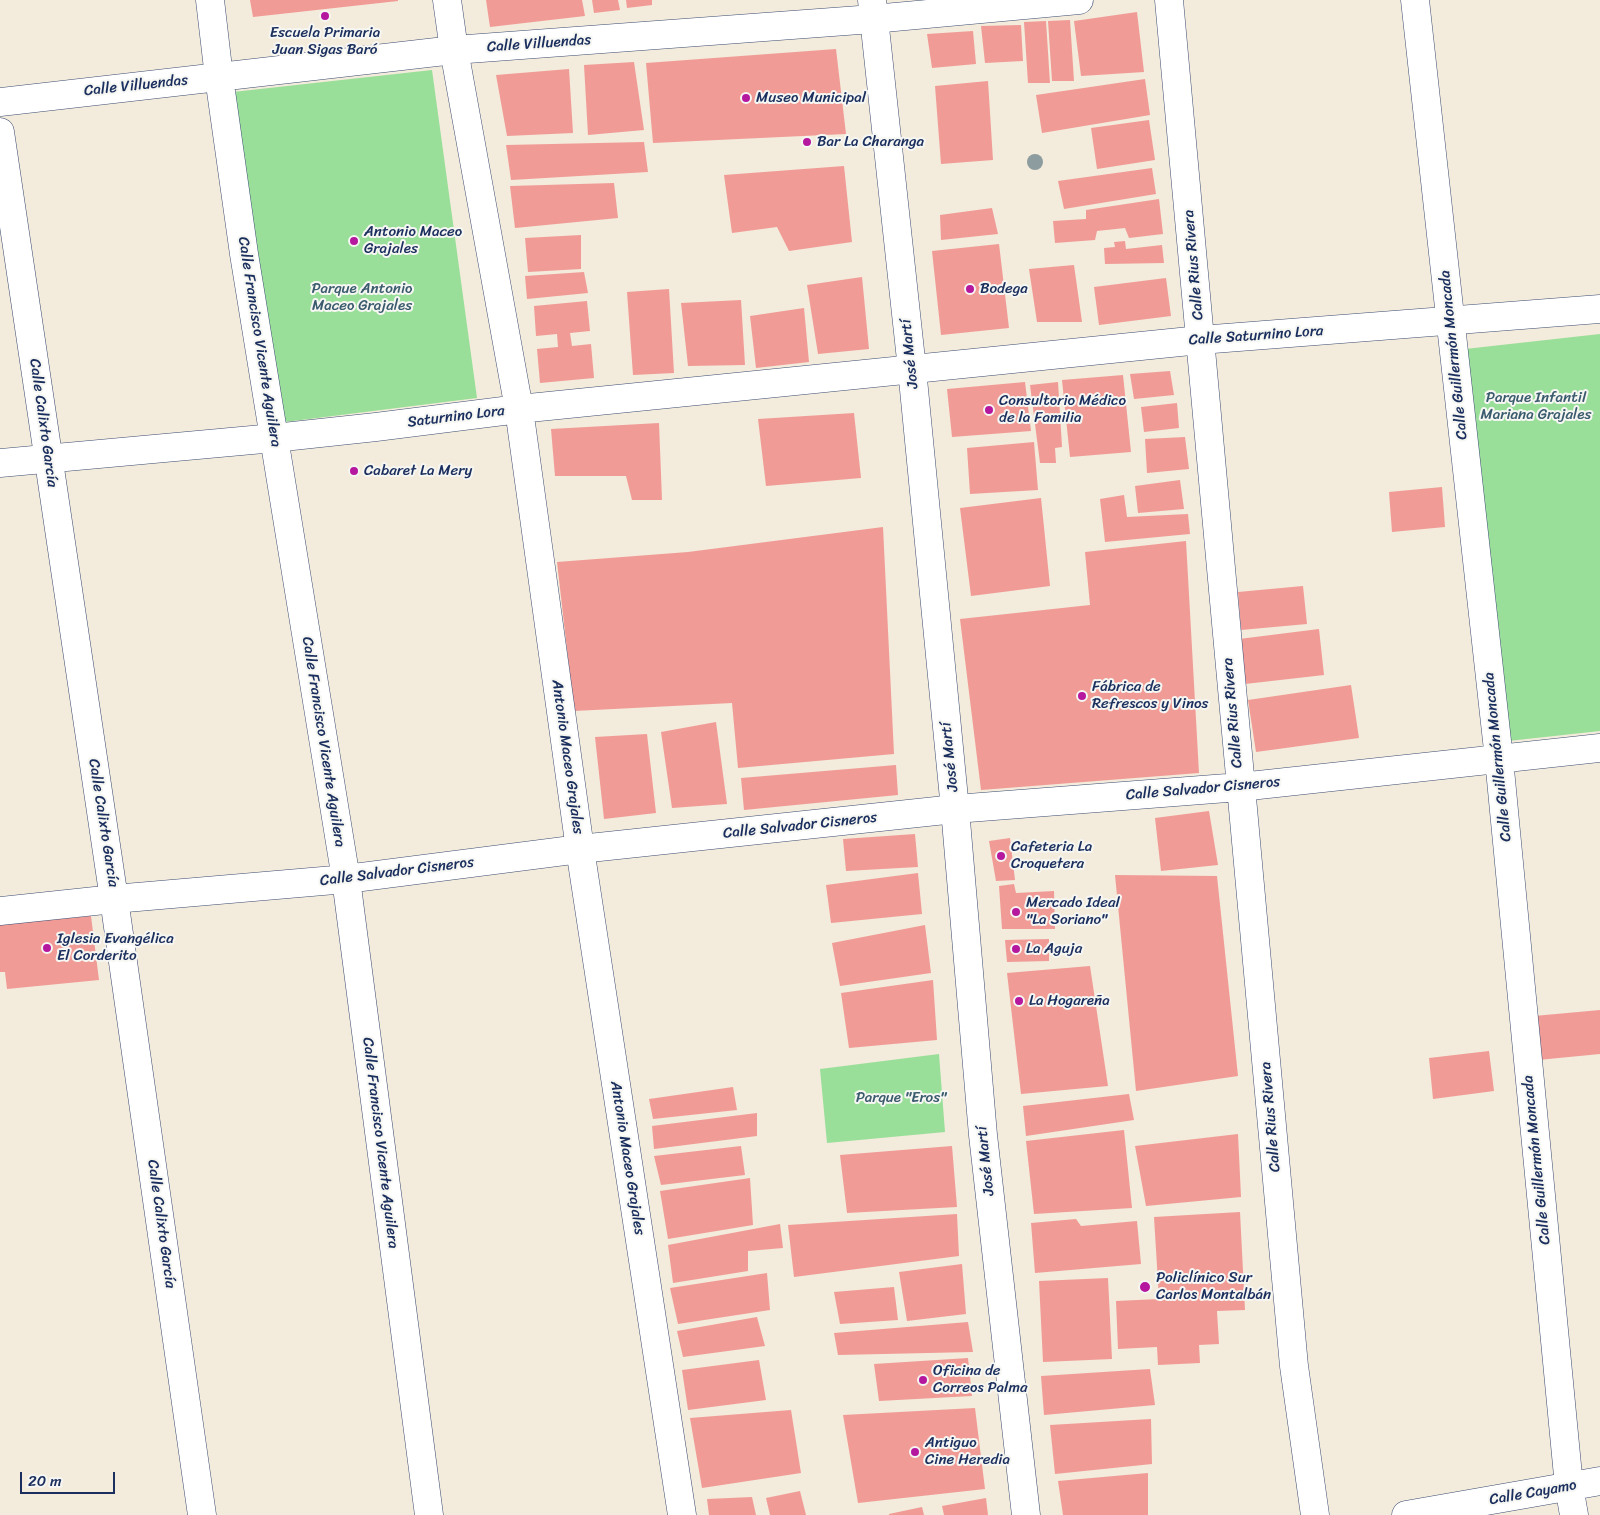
<!DOCTYPE html>
<meta charset="utf-8">
<style>
body{margin:0}
#map{position:relative;width:1600px;height:1515px;overflow:hidden;background:#f3ebdb;font-family:Sriracha,sans-serif}
canvas{display:block}
.scale{position:absolute;left:20px;top:1472px;width:95px;height:22px;box-sizing:border-box;border:2px solid #1b2f5e;border-top:0;padding-left:6px;font-size:15px;line-height:18px;white-space:nowrap;color:#1b2f5e;-webkit-text-stroke:4px #f6f6f2;paint-order:stroke}
</style>
<div id="map">
<canvas width="1600" height="1515"></canvas>
<div class="scale">20 m</div>
</div>
<script>
const context = document.querySelector('canvas').getContext('2d');
context.lineJoin = 'round';
function fillPath(path, color) {
  context.fillStyle = color;
  context.fill(path, 'evenodd');
}
function shape(rows) {
  const path = new Path2D();
  for (const r of rows) {
    path.moveTo(r[0], r[1]);
    for (let i = 2; i < r.length; i += 2) path.lineTo(r[i], r[i + 1]);
  }
  return path;
}
function trace(path, color, width, dash) {
  context.strokeStyle = color;
  context.lineWidth = width;
  context.lineCap = dash ? 'butt' : 'round';
  context.setLineDash(dash || []);
  context.stroke(path);
}
function drawText(font, color, halo, rows, align = 'center') {
  context.font = font + ' Sriracha,sans-serif';
  context.lineWidth = 4;
  context.setLineDash([]);
  context.textBaseline = 'middle';
  context.strokeStyle = halo;
  context.fillStyle = color;
  for (const [text, x, y, turn = 0] of rows) {
    context.save();
    context.translate(x, y);
    context.rotate((+turn || 0) * Math.PI / 180);
    context.textAlign = isNaN(turn) ? turn : align;
    if (halo) context.strokeText(text, 0, 0);
    context.fillText(text, 0, 0);
    context.restore();
  }
}
const green = shape([
 [432,70,477,398,277,423,233,92],
 [1600,334,1600,731,1508,741,1465,349],
 [939,1054,945,1132,827,1143,820,1069]
]);
const building = shape([
 [250,0,398,0,398,1,253,17],
 [486,0,582,0,585,16,490,27],
 [592,0,618,0,620,10,594,13],
 [626,0,652,0,652,5,627,8],
 [1137,12,1144,72,1081,76,1074,21],
 [1070,20,1074,81,1052,81,1048,21],
 [1046,21,1050,83,1028,83,1024,22],
 [1021,25,1023,61,985,63,981,26],
 [973,31,976,64,932,68,927,34],
 [836,49,846,134,653,143,646,63],
 [634,62,644,130,588,135,584,65],
 [569,69,573,133,507,136,496,75],
 [1145,79,1150,115,1042,133,1036,95],
 [988,81,993,160,941,164,935,86],
 [1149,120,1155,160,1097,169,1091,128],
 [644,142,648,172,511,180,506,145],
 [844,166,852,242,789,251,777,227,732,233,724,175],
 [1152,168,1156,194,1064,209,1058,181],
 [614,183,618,218,515,228,510,186],
 [1159,199,1163,234,1129,238,1125,228,1097,231,1095,240,1055,243,1053,221,1086,219,1086,210],
 [992,208,998,234,941,240,940,215],
 [581,235,581,269,528,272,525,238],
 [1125,241,1126,249,1162,245,1164,263,1105,264,1104,248,1115,247,1114,242],
 [999,244,1009,328,941,335,932,251],
 [1074,265,1082,322,1037,322,1029,269],
 [584,272,588,293,527,299,525,276],
 [862,277,869,349,818,354,807,285],
 [1166,278,1171,316,1099,325,1094,287],
 [669,289,674,373,633,375,627,292],
 [741,300,745,365,688,366,681,303],
 [587,301,590,331,570,333,572,346,591,344,594,378,540,383,537,349,558,347,557,334,536,336,534,306],
 [804,308,809,362,756,368,750,316],
 [1170,371,1174,395,1134,399,1130,374],
 [1123,375,1131,452,1070,457,1062,380],
 [1025,382,1031,431,952,437,947,389],
 [1058,382,1062,447,1055,448,1056,463,1040,463,1030,385],
 [1177,403,1179,428,1144,432,1141,407],
 [854,413,861,478,766,486,758,419],
 [659,423,662,500,632,500,626,476,555,476,551,429],
 [1185,437,1189,469,1147,473,1145,439],
 [1034,442,1038,490,970,494,967,448],
 [1180,480,1184,509,1138,513,1135,486],
 [1442,487,1445,527,1392,532,1389,492],
 [1124,495,1127,517,1188,514,1190,534,1105,542,1100,499],
 [1041,498,1050,586,971,596,960,508],
 [883,527,894,754,738,768,732,703,574,711,557,562,688,552],
 [1186,541,1199,773,981,790,960,619,1090,605,1085,552],
 [1303,586,1307,624,1241,630,1238,592],
 [1319,629,1324,675,1245,684,1239,639],
 [1351,685,1359,738,1256,752,1248,700],
 [716,722,727,804,672,808,661,732],
 [647,734,656,813,604,819,595,737],
 [896,765,898,795,744,810,741,778],
 [1209,811,1218,865,1161,871,1155,818],
 [915,834,918,867,846,871,843,839],
 [1010,838,1015,880,996,881,989,841],
 [918,873,922,914,831,923,826,885],
 [1115,875,1217,876,1238,1076,1136,1091],
 [1014,884,1016,893,1054,891,1055,929,1002,929,999,886],
 [91,916,99,980,7,989,5,972,0,972,0,924],
 [925,925,931,973,840,986,832,943],
 [1049,939,1049,961,1007,962,1005,940],
 [1090,966,1108,1086,1021,1094,1007,973],
 [933,980,937,1040,849,1048,841,993],
 [1600,1010,1600,1054,1538,1060,1534,1016],
 [1489,1051,1494,1091,1433,1099,1429,1058],
 [733,1087,737,1110,653,1119,649,1099],
 [1129,1094,1134,1120,1026,1136,1023,1106],
 [757,1113,757,1136,654,1149,652,1126],
 [1124,1130,1132,1208,1034,1214,1026,1141],
 [1238,1134,1241,1197,1146,1206,1135,1146],
 [741,1146,745,1175,661,1185,654,1156],
 [952,1146,957,1207,847,1213,840,1155],
 [750,1178,753,1225,668,1239,660,1191],
 [1240,1212,1245,1310,1217,1311,1219,1344,1199,1345,1200,1363,1158,1365,1157,1347,1118,1349,1116,1301,1159,1299,1154,1217],
 [957,1214,959,1256,794,1277,788,1225],
 [1076,1219,1081,1226,1137,1221,1141,1264,1035,1273,1031,1223],
 [780,1224,783,1248,748,1251,748,1271,673,1283,668,1245],
 [962,1264,966,1314,907,1321,899,1272],
 [767,1273,770,1310,678,1324,670,1288],
 [1108,1278,1112,1359,1043,1362,1039,1281],
 [894,1287,898,1320,840,1324,834,1292],
 [757,1317,765,1346,683,1357,677,1331],
 [968,1322,973,1352,838,1355,834,1333],
 [968,1358,972,1396,879,1401,874,1364],
 [759,1360,766,1400,688,1410,682,1370],
 [1150,1369,1155,1405,1044,1415,1041,1376],
 [975,1408,985,1489,858,1503,843,1415],
 [791,1410,801,1473,702,1488,690,1418],
 [1151,1419,1152,1464,1055,1474,1050,1425],
 [1148,1473,1148,1515,1063,1515,1058,1481],
 [800,1491,806,1515,770,1515,766,1498],
 [752,1497,756,1515,709,1515,707,1499],
 [986,1498,988,1515,944,1515,942,1506],
 [922,1507,924,1515,889,1515,889,1514]
]);
const minor = shape([
 [210,0,219,77,244,254,346,879,429,1515],
 [1169,0,1294,1366,1315,1515],
 [1415,0,1499,759,1569,1486,1574,1515],
 [0,102,454,50,873,19,1079,0],
 [0,132,114,899,202,1515],
 [0,911,114,899,346,879,580,849,955,809,1240,787,1600,748],
 [1406,1515,1600,1481]
]);
const tertiary = shape([
 [447,0,454,50,519,409,580,849,682,1515],
 [0,463,274,438,376,427,519,409,1200,340,1600,309]
]);
const primary = shape([
 [872,0,912,369,955,809,983,1135,1026,1515]
]);
const trees = [
 [1035,162]
];
const markers = [
 [325,16,5,"#b5179e"],
 [746,98,5,"#b5179e"],
 [807,142,5,"#b5179e"],
 [354,241,5,"#b5179e"],
 [970,289,5,"#b5179e"],
 [989,410,5,"#b5179e"],
 [354,471,5,"#b5179e"],
 [1082,696,5,"#b5179e"],
 [1001,856,5,"#b5179e"],
 [1016,912,5,"#b5179e"],
 [47,948,5,"#b5179e"],
 [1016,949,5,"#b5179e"],
 [1019,1001,5,"#b5179e"],
 [1145,1287,6,"#b5179e"],
 [923,1380,5,"#b5179e"],
 [915,1452,5,"#b5179e"]
];
const poiNames = [
 ["Escuela Primaria",325,33,"center"],
 ["Juan Sigas Baró",325,50,"center"],
 ["Museo Municipal",756,98],
 ["Bar La Charanga",817,142],
 ["Antonio Maceo",364,232],
 ["Grajales",364,249],
 ["Bodega",980,289],
 ["Consultorio Médico",999,401],
 ["de la Familia",999,418],
 ["Cabaret La Mery",364,471],
 ["Fábrica de",1092,687],
 ["Refrescos y Vinos",1092,704],
 ["Cafeteria La",1011,847],
 ["Croquetera",1011,864],
 ["Mercado Ideal",1026,903],
 ["\"La Soriano\"",1026,920],
 ["Iglesia Evangélica",57,939],
 ["El Corderito",57,956],
 ["La Aguja",1026,949],
 ["La Hogareña",1029,1001],
 ["Policlínico Sur",1156,1278],
 ["Carlos Montalbán",1156,1295],
 ["Oficina de",933,1371],
 ["Correos Palma",933,1388],
 ["Antiguo",925,1443],
 ["Cine Heredia",925,1460]
];
const streetNames = [
 ["Calle Villuendas",539,44,-4],
 ["Calle Villuendas",136,86,-6],
 ["Calle Rius Rivera",1194,265,-95],
 ["Calle Saturnino Lora",1256,336,-4],
 ["Calle Francisco Vicente Aguilera",259,342,81],
 ["José Martí",910,354,-96],
 ["Calle Guillermón Moncada",1454,355,-96],
 ["Saturnino Lora",456,417,-7],
 ["Calle Calixto García",43,423,82],
 ["Calle Rius Rivera",1233,713,-95],
 ["Calle Francisco Vicente Aguilera",323,742,81],
 ["Antonio Maceo Grajales",567,757,82],
 ["José Martí",950,757,-96],
 ["Calle Guillermón Moncada",1498,757,-96],
 ["Calle Salvador Cisneros",1203,789,-5],
 ["Calle Calixto García",103,823,81],
 ["Calle Salvador Cisneros",800,826,-6],
 ["Calle Salvador Cisneros",397,872,-7],
 ["Calle Rius Rivera",1271,1117,-95],
 ["Calle Francisco Vicente Aguilera",380,1143,83],
 ["Antonio Maceo Grajales",627,1158,81],
 ["Calle Guillermón Moncada",1537,1160,-96],
 ["José Martí",986,1161,-96],
 ["Calle Calixto García",161,1224,82],
 ["Calle Cayamo",1533,1493,-10]
];
const parkNames = [
 ["Parque Antonio",362,289],
 ["Maceo Grajales",362,306],
 ["Parque Infantil",1536,398],
 ["Mariana Grajales",1536,415],
 ["Parque \"Eros\"",901,1098]
];
fillPath(green, '#99df99');
fillPath(building, '#f19b96');
trace(minor, '#3b4b71', 29);
trace(tertiary, '#3b4b71', 29);
trace(primary, '#3b4b71', 29);
trace(minor, '#fff', 28);
trace(tertiary, '#fff', 28);
trace(primary, '#fff', 28);
context.fillStyle = '#8d9c9e';
for (const [x, y] of trees) {
  context.beginPath();
  context.arc(x, y, 8, 0, 2 * Math.PI);
  context.fill();
}
for (const [x, y, r, color] of markers) {
  const dot = new Path2D();
  dot.arc(x, y, r, 0, 2 * Math.PI);
  context.fillStyle = color;
  context.fill(dot);
  trace(dot, '#f6f6f2', 2);
}
drawText('15px', '#1b2f5e', '#f6f6f2', poiNames, 'left');
drawText('15px', '#1b2f5e', '#f6f6f2', streetNames);
drawText('15px', '#3a5b6d', '#f6f6f2', parkNames);
</script>
